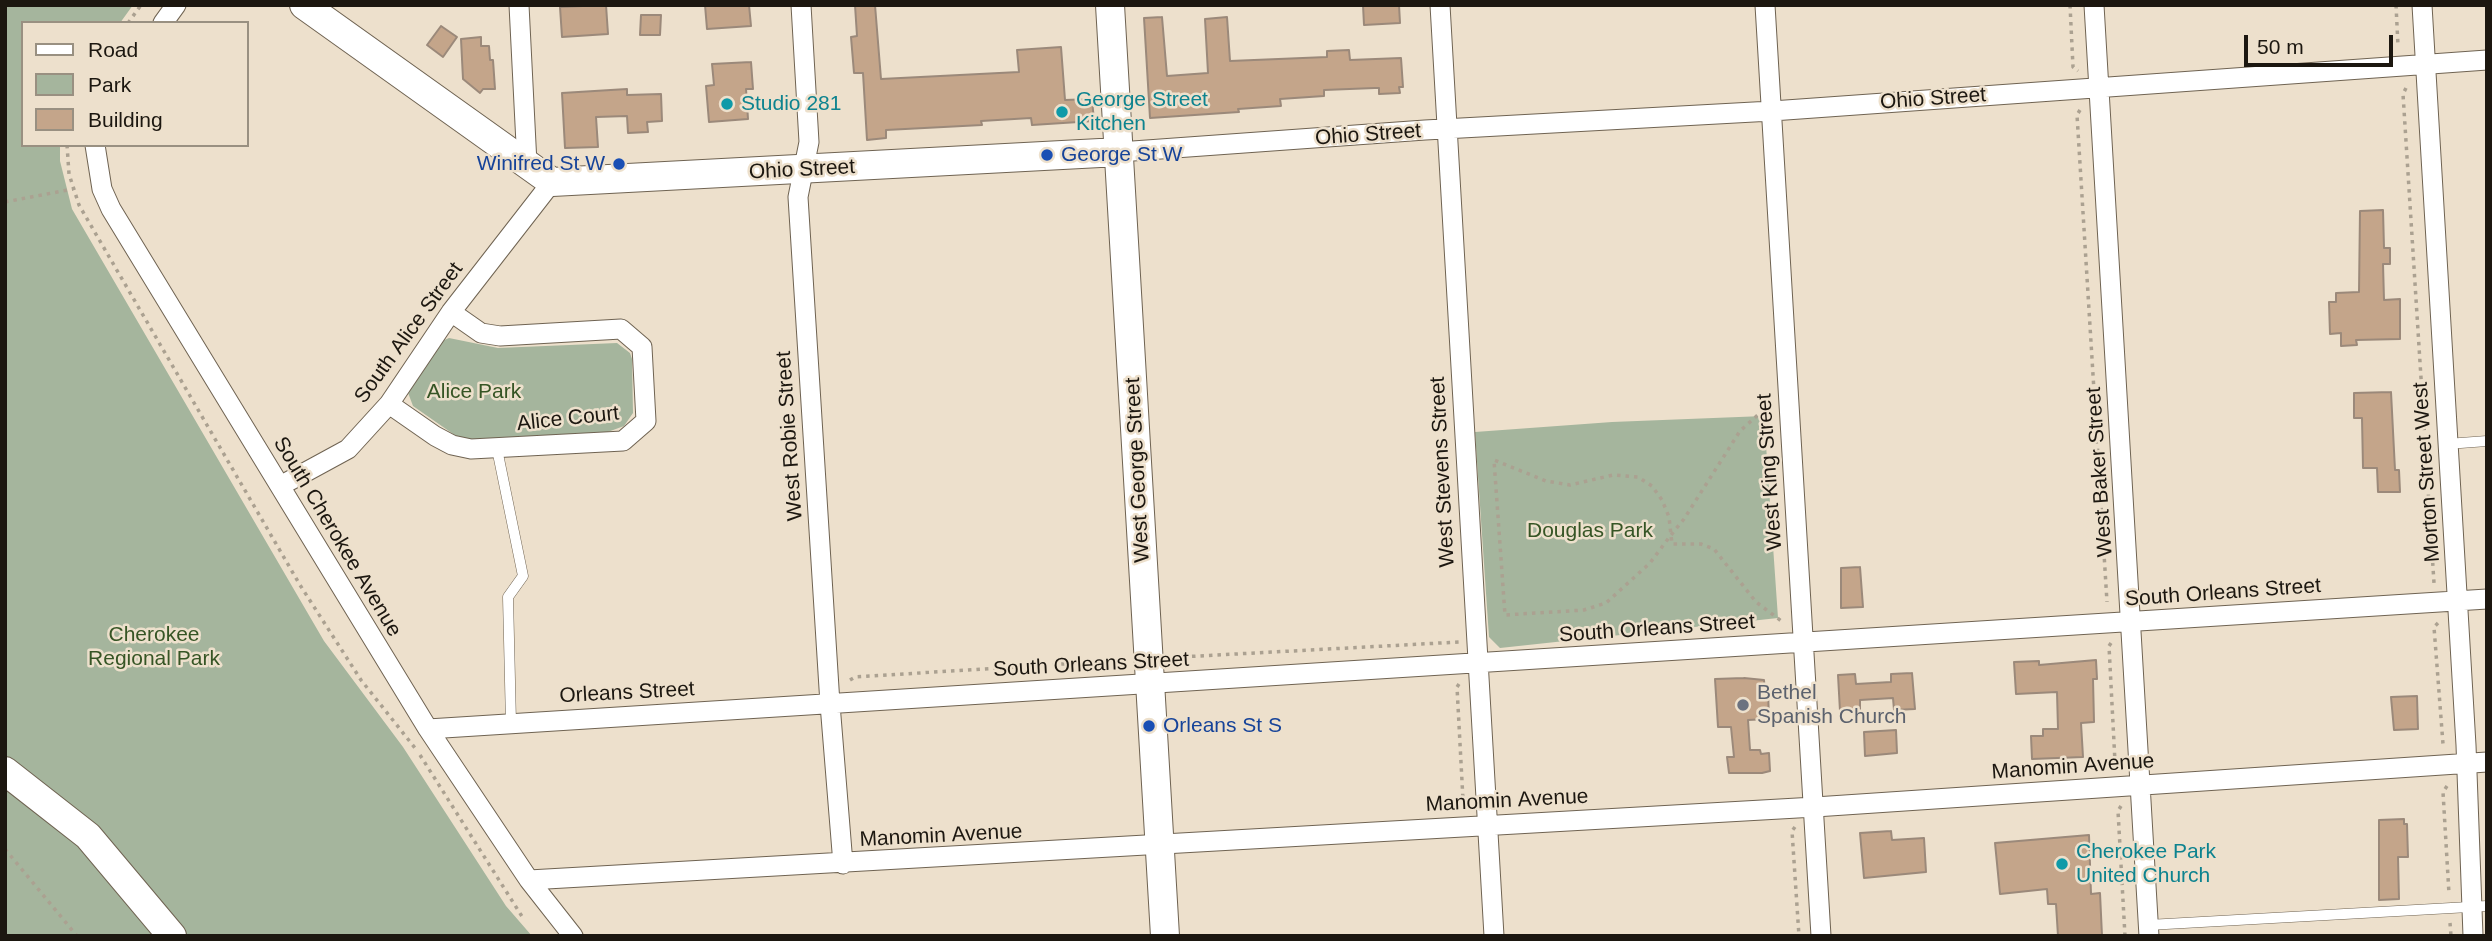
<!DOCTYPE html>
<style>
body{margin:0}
#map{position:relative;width:2492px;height:941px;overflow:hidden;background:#ede0cc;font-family:Arial,sans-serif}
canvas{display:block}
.frame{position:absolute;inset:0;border:7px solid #1c1710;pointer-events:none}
.legend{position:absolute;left:21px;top:21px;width:228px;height:126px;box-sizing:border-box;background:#ede0cc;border:2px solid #999081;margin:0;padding:9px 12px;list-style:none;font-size:21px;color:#1c1710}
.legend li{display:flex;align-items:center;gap:14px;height:35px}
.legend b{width:35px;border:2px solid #999081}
.scale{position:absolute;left:2244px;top:35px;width:149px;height:32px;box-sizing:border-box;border:4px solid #1c1710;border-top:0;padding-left:9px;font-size:21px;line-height:24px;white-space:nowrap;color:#1c1710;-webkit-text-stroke:5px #ede0cc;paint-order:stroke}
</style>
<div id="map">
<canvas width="2492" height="941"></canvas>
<div class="frame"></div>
<ul class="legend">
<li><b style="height:9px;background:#fff"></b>Road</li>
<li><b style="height:19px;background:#a5b59d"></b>Park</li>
<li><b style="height:19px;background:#c4a58a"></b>Building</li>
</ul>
<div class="scale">50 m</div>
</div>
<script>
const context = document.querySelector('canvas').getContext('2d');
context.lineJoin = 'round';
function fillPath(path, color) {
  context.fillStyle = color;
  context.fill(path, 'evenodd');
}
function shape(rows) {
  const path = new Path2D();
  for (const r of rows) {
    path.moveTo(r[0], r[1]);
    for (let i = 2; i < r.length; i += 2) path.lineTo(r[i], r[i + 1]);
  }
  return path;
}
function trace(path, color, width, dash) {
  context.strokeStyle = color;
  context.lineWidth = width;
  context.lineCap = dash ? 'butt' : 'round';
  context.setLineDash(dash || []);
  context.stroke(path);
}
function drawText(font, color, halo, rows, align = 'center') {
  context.font = font + ' Arial,sans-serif';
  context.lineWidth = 5;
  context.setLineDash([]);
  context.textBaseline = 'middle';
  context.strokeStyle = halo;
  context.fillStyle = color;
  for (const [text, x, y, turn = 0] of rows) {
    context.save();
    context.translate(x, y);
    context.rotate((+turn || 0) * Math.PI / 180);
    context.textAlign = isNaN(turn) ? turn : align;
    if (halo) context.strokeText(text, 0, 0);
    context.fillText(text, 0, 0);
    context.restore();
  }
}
const green = shape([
 [5,5,133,5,120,23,23,23,23,145,60,145,60,161,72,209,324,641,403,747,506,906,532,936,5,936],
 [449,338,498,348,617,343,630,353,632,359,633,413,624,426,605,433,471,440,456,436,413,406,407,390,442,341],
 [1764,416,1778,618,1500,648,1489,637,1475,432,1612,422]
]);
const building = shape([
 [606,5,608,34,562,37,560,7,606,5],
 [705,5,749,5,751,26,707,29,705,5],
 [855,5,875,5,881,79,1019,72,1017,50,1061,47,1065,100,1092,99,1094,121,1032,125,1031,118,981,121,982,125,886,130,886,138,867,140,863,73,854,73,851,37,857,36,855,5],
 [1363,5,1399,5,1400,23,1364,25,1363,5],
 [641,15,661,15,660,35,640,35,641,15],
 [1162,17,1167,76,1208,73,1205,19,1227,17,1230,61,1327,57,1327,51,1349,50,1350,60,1401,58,1403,87,1399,87,1400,93,1379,94,1379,88,1375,88,1324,90,1324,96,1280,99,1281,106,1238,109,1239,112,1150,118,1144,18,1162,17],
 [441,26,457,37,443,57,427,45,441,26],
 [481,37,481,46,489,46,490,60,493,60,495,89,483,89,480,93,463,79,461,39,481,37],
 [751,62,753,89,746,89,748,119,709,122,706,86,714,85,712,64,751,62],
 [627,89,627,95,661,94,662,121,647,122,648,132,628,133,627,116,596,117,598,147,565,148,562,93,627,89],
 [2383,210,2384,248,2390,248,2390,264,2383,264,2384,300,2400,299,2400,339,2356,340,2357,345,2341,346,2341,333,2330,334,2329,302,2336,302,2336,293,2359,292,2360,211,2383,210],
 [2391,392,2395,470,2399,470,2400,492,2378,492,2377,468,2363,468,2362,418,2354,418,2354,393,2391,392],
 [1860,567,1863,607,1841,608,1841,568,1860,567],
 [2096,660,2097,679,2093,679,2094,722,2081,723,2083,757,2032,759,2031,736,2043,736,2043,729,2058,729,2057,692,2016,694,2014,662,2039,661,2039,665,2096,660],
 [1912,673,1915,709,1894,710,1893,698,1860,700,1860,710,1840,711,1838,675,1855,674,1856,684,1891,682,1891,674,1912,673],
 [1744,678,1764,680,1765,691,1768,691,1769,719,1748,720,1750,750,1760,750,1761,754,1769,753,1770,771,1762,773,1729,773,1727,757,1734,757,1731,727,1718,727,1715,679,1744,678],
 [2417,696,2418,729,2394,730,2391,697,2417,696],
 [1896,730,1897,753,1865,756,1864,732,1896,730],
 [2404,819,2404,824,2407,824,2408,857,2398,857,2399,899,2379,900,2379,820,2404,819],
 [1891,831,1892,840,1924,838,1926,872,1864,878,1860,833,1891,831],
 [2089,835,2091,894,2100,893,2102,936,2058,936,2056,904,2048,904,2047,889,2000,894,1995,843,2089,835]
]);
const path = shape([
 [2070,5,2073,67,2078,71],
 [2396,5,2398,46],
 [128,23,141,5],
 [2406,88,2403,94,2434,583],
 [2080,110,2077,115,2107,602],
 [67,145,69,174,79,205,300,585,361,680,415,748],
 [5,202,73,189],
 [1770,404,1740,431,1684,519,1671,535,1650,563,1606,603,1584,610,1505,615,1494,460,1546,481,1570,485,1613,475,1638,477,1652,486,1662,500,1669,517,1672,544,1701,544,1714,549,1756,602,1784,623],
 [2438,623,2434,627,2443,744],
 [2111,643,2109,646,2115,762,2118,766],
 [1176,660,1180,657,1459,642],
 [850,680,855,677,1127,660],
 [1459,684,1457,687,1463,800],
 [420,755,523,918],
 [2447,786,2443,792,2449,894],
 [2121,806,2118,811,2125,936],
 [1795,827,1792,831,1799,936],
 [5,849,77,936],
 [2450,923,2451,936]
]);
const lane = shape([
 [2447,444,2487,441],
 [497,449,523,576,508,597,511,723],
 [2148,925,2487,906]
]);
const street = shape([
 [519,5,527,164],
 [801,5,809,142,798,197,830,704,843,864],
 [1440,5,1494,936],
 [1765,5,1821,936],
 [2094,5,2149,936],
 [2422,5,2466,745,2473,936],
 [163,23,176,5],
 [95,145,102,189,111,209,428,729,529,880,573,936],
 [1119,152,1425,130,1772,111,2487,60],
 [389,404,435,436,452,445,471,449,623,441,646,421,642,347,621,329,500,336,481,333,451,312],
 [280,486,348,449,389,404,451,312,552,182],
 [428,729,2487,599],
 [529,880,1815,807,2487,762]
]);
const secondary = shape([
 [304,5,552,182,1119,152],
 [1110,5,1165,936],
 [5,771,88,836,172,936]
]);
const markers = [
 [727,104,7,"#0f9aa8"],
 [1062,112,7,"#0f9aa8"],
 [1047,155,7,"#1a4fb4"],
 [619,164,7,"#1a4fb4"],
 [1743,705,7,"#6b7280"],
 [1149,726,7,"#1a4fb4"],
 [2062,864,7,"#0f9aa8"]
];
const streetNames = [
 ["Ohio Street",1933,99,-4],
 ["Ohio Street",1368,135,-4],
 ["Ohio Street",802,170,-3],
 ["South Alice Street",409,333,-54],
 ["Alice Court",568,419,-6],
 ["West Robie Street",790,436,-94],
 ["West George Street",1138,470,-93],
 ["West Stevens Street",1443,472,-93],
 ["West King Street",1770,472,-94],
 ["West Baker Street",2100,472,-94],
 ["Morton Street West",2427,472,-94],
 ["South Cherokee Avenue",337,537,59],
 ["South Orleans Street",2223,593,-4],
 ["South Orleans Street",1657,629,-4],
 ["South Orleans Street",1091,665,-3],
 ["Orleans Street",627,693,-3],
 ["Manomin Avenue",2073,767,-4],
 ["Manomin Avenue",1507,801,-3],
 ["Manomin Avenue",941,836,-3]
];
const cultureNames = [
 ["George Street",1076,100],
 ["Kitchen",1076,124],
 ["Studio 281",741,104],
 ["Cherokee Park",2076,852],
 ["United Church",2076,876]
];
const transitNames = [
 ["George St W",1061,155],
 ["Winifred St W",605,164,"right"],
 ["Orleans St S",1163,726]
];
const parkNames = [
 ["Alice Park",474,392],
 ["Douglas Park",1590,531],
 ["Cherokee",154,635],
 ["Regional Park",154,659]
];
const worshipNames = [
 ["Bethel",1757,693],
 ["Spanish Church",1757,717]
];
fillPath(green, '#a5b59d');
fillPath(building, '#c4a58a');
trace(building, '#9b897a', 2);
trace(lane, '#6f6352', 11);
trace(street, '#6f6352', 21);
trace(secondary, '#6f6352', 30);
trace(path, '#aba191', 3.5, [3.5, 5]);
trace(lane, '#fff', 10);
trace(street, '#fff', 19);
trace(secondary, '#fff', 28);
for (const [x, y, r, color] of markers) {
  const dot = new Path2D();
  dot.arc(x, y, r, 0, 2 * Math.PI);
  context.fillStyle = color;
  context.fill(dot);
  trace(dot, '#ede0cc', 2.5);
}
drawText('21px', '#1c1710', '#ede0cc', streetNames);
drawText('21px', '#0d838f', '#ede0cc', cultureNames, 'left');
drawText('21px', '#164399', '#ede0cc', transitNames, 'left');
drawText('21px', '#365525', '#ede0cc', parkNames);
drawText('21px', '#5b616d', '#ede0cc', worshipNames, 'left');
</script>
